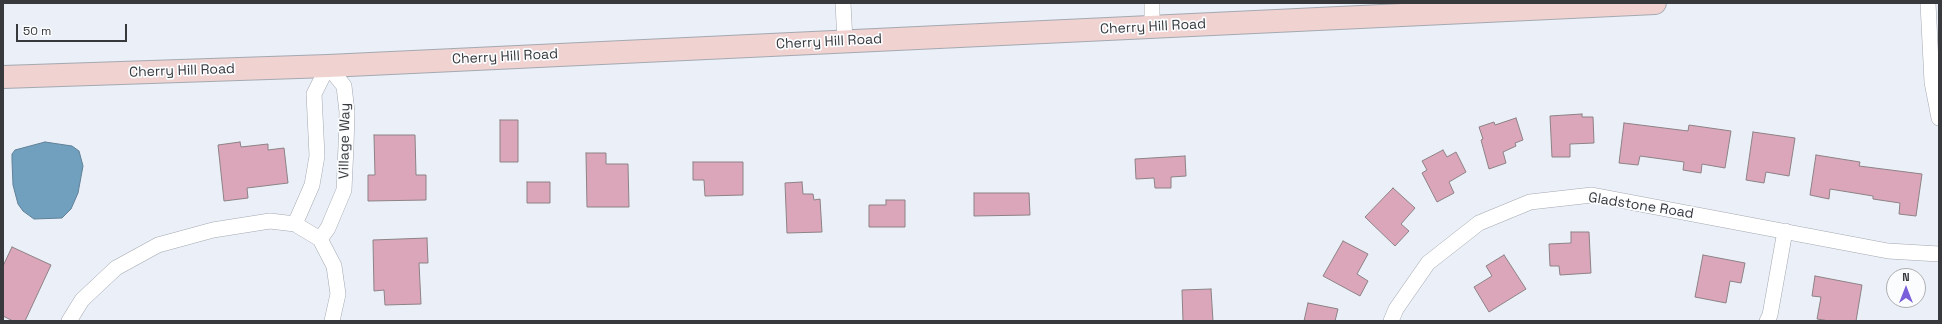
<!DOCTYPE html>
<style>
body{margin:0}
#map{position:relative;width:1942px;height:324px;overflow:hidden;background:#eaeff8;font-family:"Space Grotesk",sans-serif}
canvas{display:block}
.frame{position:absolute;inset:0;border:4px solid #37393c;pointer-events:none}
.north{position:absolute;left:1886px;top:268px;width:40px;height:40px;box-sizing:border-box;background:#fbfcfe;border:1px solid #adaeb0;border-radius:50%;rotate:0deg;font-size:11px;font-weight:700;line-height:16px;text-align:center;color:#37393c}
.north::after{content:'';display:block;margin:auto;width:14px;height:18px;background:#7a5fda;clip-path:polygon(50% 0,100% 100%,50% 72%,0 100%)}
.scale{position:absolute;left:16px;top:24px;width:111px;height:18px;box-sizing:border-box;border:2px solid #37393c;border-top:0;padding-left:5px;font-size:12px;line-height:14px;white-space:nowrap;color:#37393c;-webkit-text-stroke:3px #fbfcfe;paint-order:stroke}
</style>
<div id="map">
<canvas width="1942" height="324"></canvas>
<div class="frame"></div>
<div class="north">N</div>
<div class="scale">50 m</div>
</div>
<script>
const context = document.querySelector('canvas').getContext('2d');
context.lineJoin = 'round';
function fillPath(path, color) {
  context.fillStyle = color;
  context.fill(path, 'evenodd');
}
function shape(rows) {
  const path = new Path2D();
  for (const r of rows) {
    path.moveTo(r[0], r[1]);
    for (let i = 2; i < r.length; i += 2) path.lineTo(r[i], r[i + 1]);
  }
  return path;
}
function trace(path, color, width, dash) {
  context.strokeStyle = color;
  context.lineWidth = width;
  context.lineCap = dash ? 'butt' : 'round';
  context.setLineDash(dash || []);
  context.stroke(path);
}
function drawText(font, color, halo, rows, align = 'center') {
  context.font = font + ' "Space Grotesk",sans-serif';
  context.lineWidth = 3.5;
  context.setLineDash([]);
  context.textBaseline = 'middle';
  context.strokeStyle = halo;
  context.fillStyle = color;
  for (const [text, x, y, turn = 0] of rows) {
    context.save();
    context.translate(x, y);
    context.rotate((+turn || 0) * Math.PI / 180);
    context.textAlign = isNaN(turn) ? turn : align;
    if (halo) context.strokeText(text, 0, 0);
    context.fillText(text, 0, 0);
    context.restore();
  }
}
const water = shape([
 [45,142,72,146,79,151,83,166,78,193,71,209,62,218,34,219,23,211,18,204,13,185,12,161,12,154,15,150,45,142]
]);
const building = shape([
 [1582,114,1582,117,1593,117,1594,143,1570,144,1570,157,1552,157,1550,116,1582,114],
 [1516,118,1523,140,1515,143,1516,146,1503,152,1506,163,1489,169,1481,140,1483,139,1479,127,1494,122,1495,125,1516,118],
 [500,120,518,120,518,162,500,162,500,120],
 [1624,123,1688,131,1689,125,1731,131,1725,168,1702,164,1701,173,1683,170,1684,162,1640,156,1638,165,1619,163,1624,123],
 [1753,132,1795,138,1789,176,1766,172,1764,183,1746,180,1753,132],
 [374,135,415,135,416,175,426,175,426,200,368,201,368,175,375,175,374,135],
 [240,142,241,147,268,144,268,150,284,148,288,183,247,188,248,198,224,201,218,145,240,142],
 [1443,150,1447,157,1456,152,1466,172,1449,182,1454,193,1437,202,1422,173,1427,170,1422,161,1443,150],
 [586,153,606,153,606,164,628,164,629,207,587,207,586,153],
 [1816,155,1860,162,1859,166,1922,174,1916,216,1899,214,1900,203,1873,199,1873,196,1830,189,1829,199,1810,195,1816,155],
 [1185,156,1186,176,1171,177,1171,188,1155,188,1154,178,1136,179,1135,159,1185,156],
 [693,162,743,162,743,195,705,196,704,180,693,180,693,162],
 [527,182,550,182,550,203,527,203,527,182],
 [802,182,803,194,813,194,814,200,820,199,822,232,787,233,785,183,802,182],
 [1393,188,1415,208,1401,224,1409,231,1395,246,1365,217,1393,188],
 [974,193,1029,193,1030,215,974,216,974,193],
 [886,200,905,200,905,227,869,227,869,205,886,205,886,200],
 [1571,232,1589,232,1591,273,1560,275,1559,266,1550,266,1549,244,1571,243,1571,232],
 [427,238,428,263,419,263,421,304,385,305,384,290,374,291,373,240,427,238],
 [1343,241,1368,254,1357,274,1368,281,1360,296,1323,276,1343,241],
 [12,247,51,265,25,321,13,321,3,316,3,266,12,247],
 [1504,255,1526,289,1489,312,1474,287,1492,276,1486,266,1504,255],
 [1703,255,1745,263,1741,283,1730,281,1726,303,1695,297,1703,255],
 [1815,276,1862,285,1856,321,1830,321,1817,319,1821,297,1812,296,1815,276],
 [1211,289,1213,321,1183,321,1182,290,1211,289],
 [1308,303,1338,309,1335,321,1304,321,1308,303]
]);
const street = shape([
 [843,3,845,41],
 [1152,3,1152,27],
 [1928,3,1932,82,1939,118],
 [295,224,312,185,317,156,314,94,328,66,344,86,347,112,346,146,344,190,328,228,320,239],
 [69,321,82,300,116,268,158,245,213,230,270,221,295,224,320,239,334,266,338,294,332,321],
 [1391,321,1396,309,1428,263,1479,223,1530,202,1592,195,1888,251,1939,254],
 [1767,321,1770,315,1785,231]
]);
const secondary = shape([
 [3,77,328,66,1655,3]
]);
const streetNames = [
 ["Cherry Hill Road",1153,27,-3],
 ["Cherry Hill Road",829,42,-3],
 ["Cherry Hill Road",505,57,-3],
 ["Cherry Hill Road",182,71,-2],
 ["Village Way",345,141,-89],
 ["Gladstone Road",1641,206,9]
];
fillPath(water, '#71a0bf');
trace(water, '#608198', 1);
fillPath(building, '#dca6ba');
trace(building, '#8c8285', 1);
trace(street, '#a4a9b1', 16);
trace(secondary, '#a4a9b1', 24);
trace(street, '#fff', 15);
trace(secondary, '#f0d2d0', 22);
drawText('14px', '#37393c', '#fbfcfe', streetNames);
</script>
